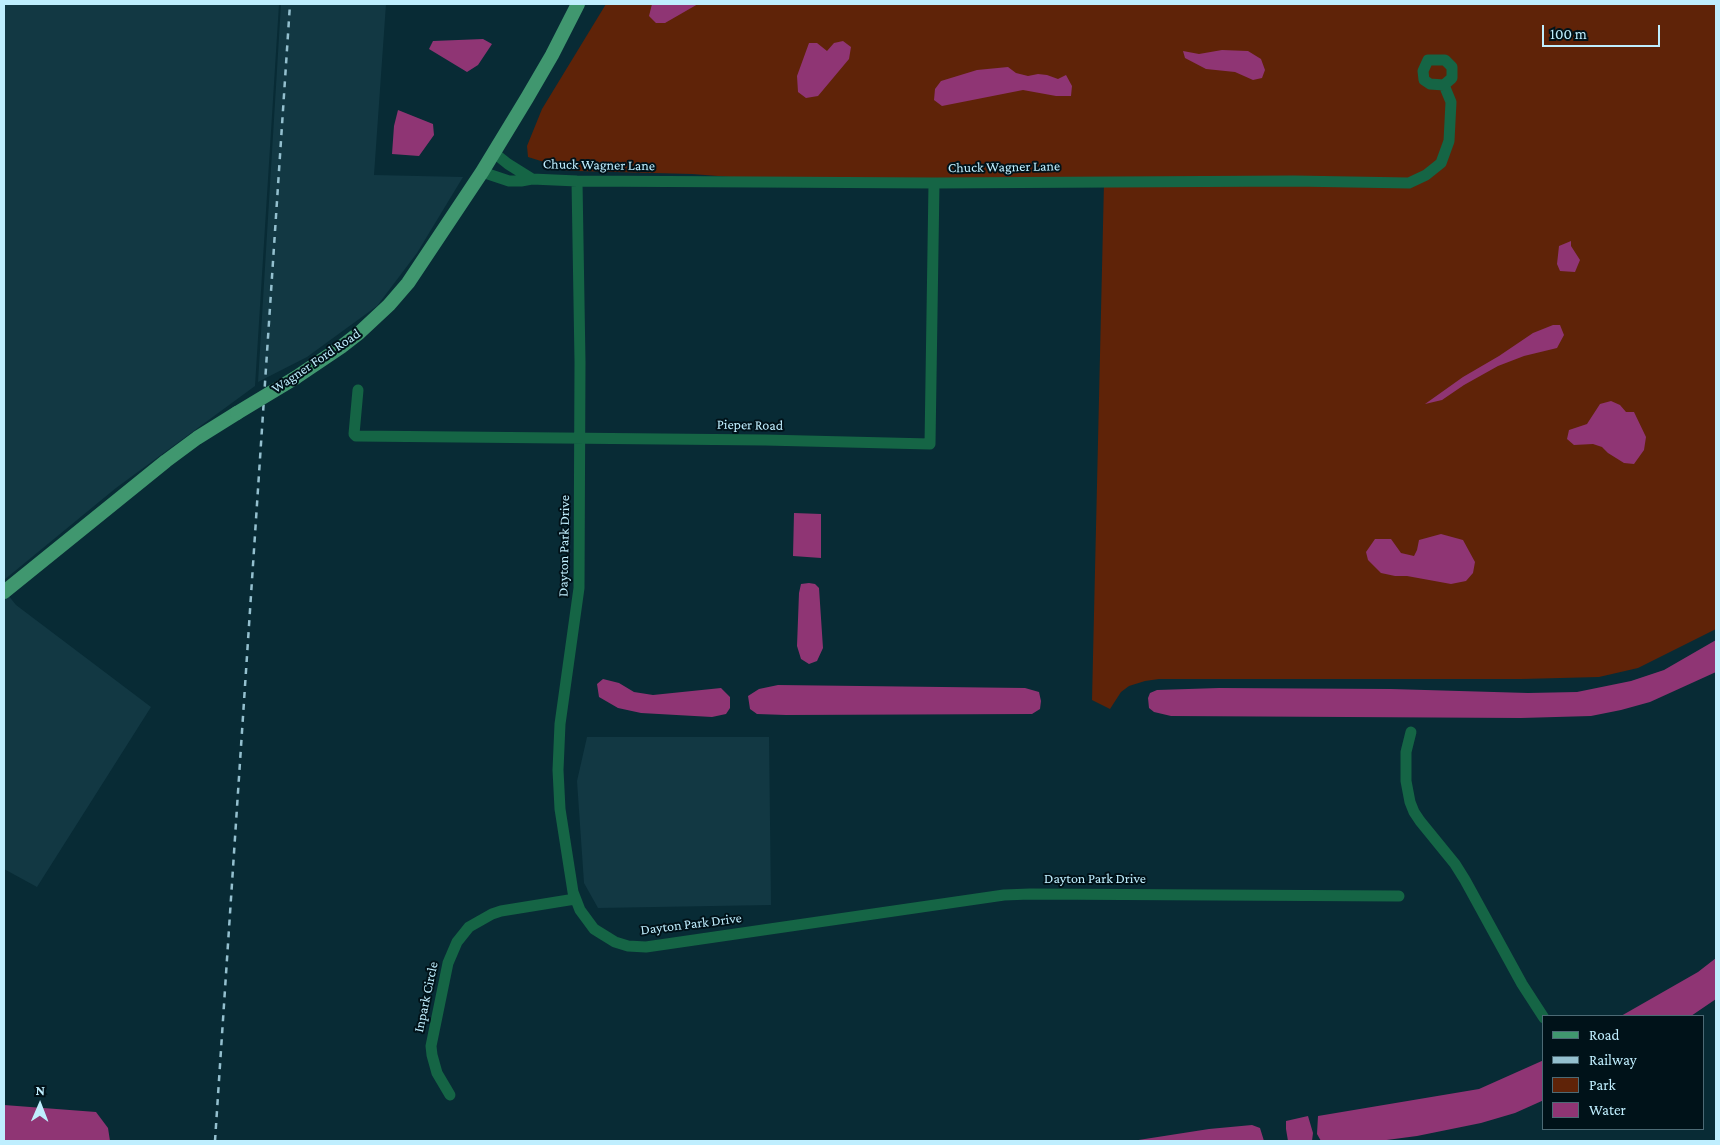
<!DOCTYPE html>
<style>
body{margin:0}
#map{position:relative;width:1720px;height:1145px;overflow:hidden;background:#082b35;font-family:"Crimson Pro",serif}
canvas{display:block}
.frame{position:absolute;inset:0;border:5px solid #bfeefe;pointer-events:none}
.legend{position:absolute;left:1542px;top:1015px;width:162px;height:115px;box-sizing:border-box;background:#001219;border:1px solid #4c6a75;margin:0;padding:6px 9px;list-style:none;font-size:15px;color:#bfeefe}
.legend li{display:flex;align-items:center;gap:10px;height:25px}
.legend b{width:25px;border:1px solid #4c6a75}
.north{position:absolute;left:15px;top:1080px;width:50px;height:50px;-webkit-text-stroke:4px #001219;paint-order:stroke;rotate:1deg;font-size:14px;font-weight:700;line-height:20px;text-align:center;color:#bfeefe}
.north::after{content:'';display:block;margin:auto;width:18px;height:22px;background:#bfeefe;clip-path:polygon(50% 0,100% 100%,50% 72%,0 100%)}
.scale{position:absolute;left:1542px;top:25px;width:118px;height:22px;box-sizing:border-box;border:2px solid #bfeefe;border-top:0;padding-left:6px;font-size:15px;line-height:18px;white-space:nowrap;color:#bfeefe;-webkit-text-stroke:4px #001219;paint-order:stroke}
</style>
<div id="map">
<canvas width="1720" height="1145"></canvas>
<div class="frame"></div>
<ul class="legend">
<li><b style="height:6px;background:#40976f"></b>Road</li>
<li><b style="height:6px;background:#94c0cf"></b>Railway</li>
<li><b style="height:14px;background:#5f2308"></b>Park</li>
<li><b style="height:14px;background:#8f3574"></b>Water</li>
</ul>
<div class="north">N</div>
<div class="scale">100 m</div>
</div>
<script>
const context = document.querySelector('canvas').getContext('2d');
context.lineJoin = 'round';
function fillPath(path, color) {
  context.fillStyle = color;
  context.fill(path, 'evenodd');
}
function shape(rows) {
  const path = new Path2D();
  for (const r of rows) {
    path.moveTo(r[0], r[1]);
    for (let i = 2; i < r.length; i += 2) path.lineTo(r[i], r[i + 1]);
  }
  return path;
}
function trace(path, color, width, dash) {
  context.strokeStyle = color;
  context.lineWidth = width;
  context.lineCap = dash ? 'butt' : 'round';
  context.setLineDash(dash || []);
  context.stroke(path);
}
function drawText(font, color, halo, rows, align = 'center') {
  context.font = font + ' "Crimson Pro",serif';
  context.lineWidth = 4;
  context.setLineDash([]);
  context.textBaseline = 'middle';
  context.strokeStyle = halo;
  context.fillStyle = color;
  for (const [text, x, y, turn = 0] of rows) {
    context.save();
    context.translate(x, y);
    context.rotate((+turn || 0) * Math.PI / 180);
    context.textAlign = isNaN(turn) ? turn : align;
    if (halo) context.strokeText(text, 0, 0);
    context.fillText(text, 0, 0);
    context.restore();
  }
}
const built = shape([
 [4,4,279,4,255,386,116,488,4,580],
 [281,4,386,4,374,175,463,177,417,253,377,306,307,357,258,382],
 [4,590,16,605,151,707,37,887,4,869],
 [587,737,769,737,771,905,598,908,584,883,577,781]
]);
const green = shape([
 [606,4,1716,4,1716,629,1638,668,1599,677,1522,679,1159,679,1145,681,1129,686,1121,692,1110,709,1092,700,1104,182,808,183,692,174,577,171,563,170,557,166,528,157,527,146,542,109]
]);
const water = shape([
 [652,4,698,4,665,23,656,23,649,16],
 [483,39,492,44,478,65,467,72,429,49,433,41],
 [843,41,851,47,849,59,818,96,806,98,798,92,797,76,809,43,817,43,827,51,834,43],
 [1222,50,1248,51,1261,59,1265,70,1262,78,1253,80,1235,72,1206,69,1185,58,1183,51,1199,54],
 [1008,67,1016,73,1028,76,1038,74,1047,75,1058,79,1066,75,1072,86,1071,96,1056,96,1023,90,942,106,934,100,935,89,941,81,977,70],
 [398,110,433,124,434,135,419,156,392,154,394,126],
 [1571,241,1571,246,1580,260,1575,272,1560,271,1557,264,1559,246],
 [1553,325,1560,325,1564,335,1557,348,1524,356,1498,366,1464,385,1442,400,1425,404,1463,377,1499,356,1533,333],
 [1611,401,1620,405,1626,412,1634,412,1646,437,1644,450,1634,464,1624,463,1608,453,1602,447,1593,444,1574,445,1567,439,1569,430,1587,424,1600,404],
 [794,513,821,514,821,558,793,556],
 [1441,534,1463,540,1475,562,1473,573,1466,581,1451,584,1407,576,1395,576,1381,573,1368,560,1366,552,1375,539,1391,539,1401,553,1414,556,1417,550,1419,540],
 [809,583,815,584,819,588,823,648,817,661,809,664,801,659,797,646,799,593,801,584],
 [1716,640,1716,672,1650,702,1621,710,1591,716,1521,718,1171,716,1154,712,1149,708,1148,698,1150,693,1157,690,1219,688,1391,689,1528,693,1577,692,1631,681,1664,670],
 [603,679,619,683,634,692,653,695,721,688,730,697,730,708,726,714,712,717,641,713,618,708,599,697,597,684],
 [778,685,1025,688,1039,692,1041,701,1040,709,1032,714,786,715,757,714,750,709,748,696,759,689],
 [1716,958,1716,999,1691,1016,1621,1016,1698,972],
 [1544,1060,1544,1100,1515,1113,1481,1123,1417,1136,1379,1141,1321,1141,1317,1134,1318,1116,1479,1089],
 [4,1105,96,1112,108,1128,110,1141,4,1141],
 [1308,1116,1313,1133,1312,1141,1288,1141,1286,1129,1286,1121],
 [1252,1125,1260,1128,1264,1141,1132,1141,1209,1129]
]);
const minor = shape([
 [493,152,508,164,532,179],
 [482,172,509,181,521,181,532,179,577,181,934,183,1294,181,1409,183,1426,175,1441,163,1449,141,1451,102,1444,85,1452,78,1452,67,1445,60,1428,60,1423,71,1424,80,1430,84,1444,85],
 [577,181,580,362,579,588,560,724,558,770,560,809,573,892,580,910,594,929,615,942,628,946,646,947,1004,895,1030,894,1399,896],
 [358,390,354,434,356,436,765,440,930,444,934,183],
 [1411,732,1406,752,1406,781,1410,802,1414,812,1420,821,1455,864,1465,880,1522,984,1544,1018],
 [450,1095,437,1073,432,1055,431,1046,448,963,457,942,469,927,492,914,501,911,575,899]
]);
const major = shape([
 [295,378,341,347,359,333,389,305,408,283,482,172,527,98,552,55,578,4],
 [4,592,166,461,197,438,237,413]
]);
const rail = shape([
 [215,1141,290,4]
]);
const majorBridge = shape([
 [237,413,295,378]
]);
const streetNames = [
 ["Chuck Wagner Lane",599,165,1],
 ["Chuck Wagner Lane",1004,167,-1],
 ["Wagner Ford Road",316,361,-34],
 ["Pieper Road",750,425,1],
 ["Dayton Park Drive",564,546,-89],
 ["Dayton Park Drive",1095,879],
 ["Dayton Park Drive",691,924,-7],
 ["Inpark Circle",426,997,-78]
];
fillPath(built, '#123843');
fillPath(green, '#5f2308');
fillPath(water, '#8f3574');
trace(minor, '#156545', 11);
trace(major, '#40976f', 14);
trace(rail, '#94c0cf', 2.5, [6, 6]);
trace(majorBridge, '#40976f', 14);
drawText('14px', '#bfeefe', '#001219', streetNames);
</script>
